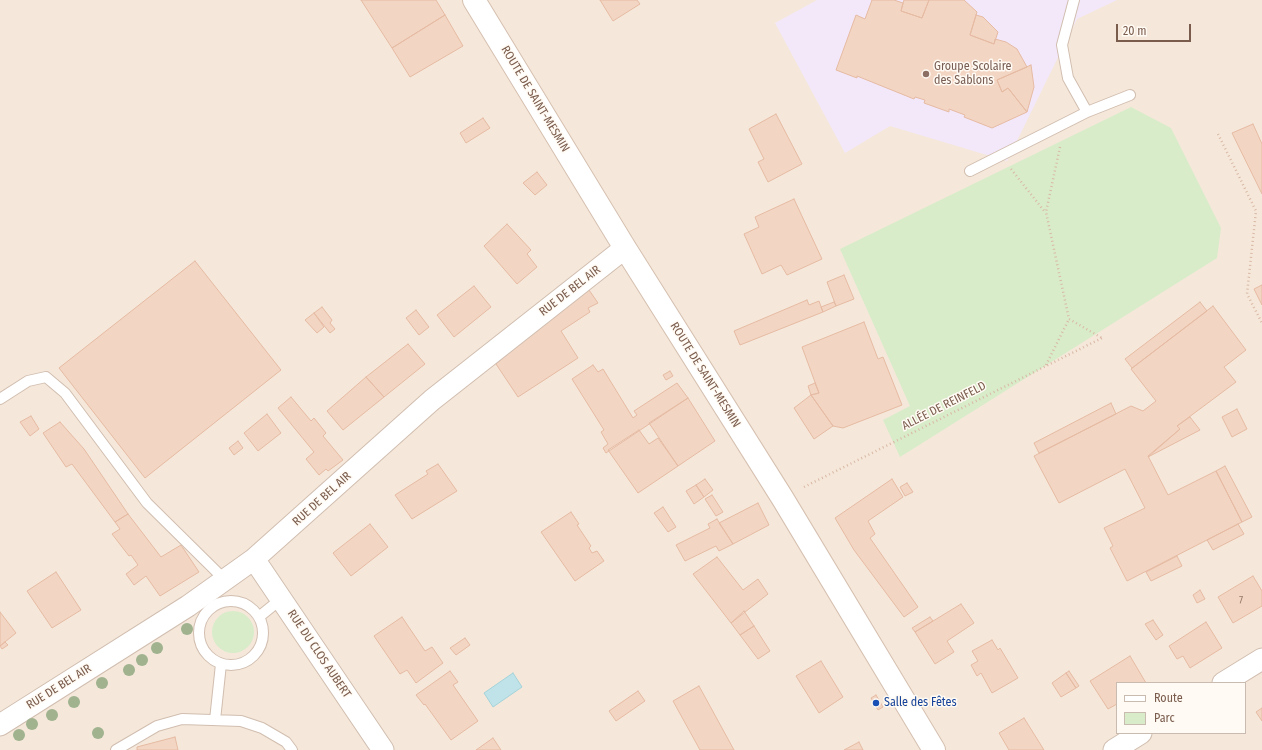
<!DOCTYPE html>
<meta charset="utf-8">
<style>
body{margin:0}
#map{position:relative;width:1262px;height:750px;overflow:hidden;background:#fdf6ec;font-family:"Fira Sans Condensed",sans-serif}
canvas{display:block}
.legend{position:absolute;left:1116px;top:682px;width:130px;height:52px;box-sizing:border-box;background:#fffaf3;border:1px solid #cabbb1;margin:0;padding:5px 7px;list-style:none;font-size:12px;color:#7a5c4d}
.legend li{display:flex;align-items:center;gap:8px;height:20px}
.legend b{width:20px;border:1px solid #cabbb1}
.scale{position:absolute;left:1116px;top:24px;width:75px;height:18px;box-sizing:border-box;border:2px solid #7a5c4d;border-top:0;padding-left:5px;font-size:12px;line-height:14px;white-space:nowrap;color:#7a5c4d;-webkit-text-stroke:3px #fffaf3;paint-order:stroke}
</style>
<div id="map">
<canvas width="1262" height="750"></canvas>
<ul class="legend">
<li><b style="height:5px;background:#fff"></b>Route</li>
<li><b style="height:11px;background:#d8ecc9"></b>Parc</li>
</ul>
<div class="scale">20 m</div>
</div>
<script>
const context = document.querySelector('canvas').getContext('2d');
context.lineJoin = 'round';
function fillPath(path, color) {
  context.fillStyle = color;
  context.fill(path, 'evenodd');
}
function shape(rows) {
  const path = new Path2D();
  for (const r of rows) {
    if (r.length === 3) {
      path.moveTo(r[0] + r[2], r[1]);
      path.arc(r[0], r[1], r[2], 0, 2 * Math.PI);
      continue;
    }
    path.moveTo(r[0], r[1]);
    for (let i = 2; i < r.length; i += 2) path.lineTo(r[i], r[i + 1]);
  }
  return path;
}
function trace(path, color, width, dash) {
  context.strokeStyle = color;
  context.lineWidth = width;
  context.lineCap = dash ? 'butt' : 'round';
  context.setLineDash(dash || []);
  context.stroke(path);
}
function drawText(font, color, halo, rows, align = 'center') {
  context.font = font + ' "Fira Sans Condensed",sans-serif';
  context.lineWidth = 3;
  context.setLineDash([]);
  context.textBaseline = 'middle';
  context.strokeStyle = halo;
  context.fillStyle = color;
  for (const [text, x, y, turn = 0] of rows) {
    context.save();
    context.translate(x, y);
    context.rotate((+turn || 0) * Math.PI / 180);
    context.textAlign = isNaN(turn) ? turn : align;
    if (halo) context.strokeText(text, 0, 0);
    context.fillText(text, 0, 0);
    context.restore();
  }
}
const residential = shape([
 [0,0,1262,0,1262,750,0,750],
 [1117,683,1245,683,1245,733,1117,733]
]);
const education = shape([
 [817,0,1117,0,1077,19,1007,161,890,126,845,153,775,23]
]);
const green = shape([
 [1131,107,1171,128,1221,228,1217,258,900,457,883,420,910,406,840,249],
 [233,632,21]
]);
const water = shape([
 [513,673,522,687,493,707,484,693,513,673]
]);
const building = shape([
 [361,0,436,0,445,15,392,48,361,0],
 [600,0,637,0,640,4,613,21,600,0],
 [872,0,894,0,903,3,901,11,922,18,929,0,964,0,977,12,970,35,994,44,995,39,1006,42,1017,49,1027,67,997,80,1002,92,1008,88,1027,112,992,128,964,117,965,115,949,109,949,112,924,103,925,100,915,97,914,99,857,76,857,78,836,70,856,15,865,19,872,0],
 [904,0,929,0,922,18,901,11,904,0],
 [445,15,463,46,410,77,392,48,445,15],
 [976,15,983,17,998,32,994,44,970,35,976,15],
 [1031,65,1034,87,1027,112,1008,88,1002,92,997,80,1031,65],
 [776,114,802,164,768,182,758,162,764,159,749,129,776,114],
 [483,118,490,128,466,143,460,133,483,118],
 [1253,124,1262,144,1262,194,1232,133,1253,124],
 [537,172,547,185,535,195,523,183,537,172],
 [794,199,822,259,787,275,781,265,762,274,744,234,759,227,755,217,794,199],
 [507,224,531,250,527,254,537,267,517,284,484,246,507,224],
 [195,261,281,370,145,478,59,368,195,261],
 [844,275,854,299,836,306,827,282,844,275],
 [1262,285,1262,305,1254,289,1262,285],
 [474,286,491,307,454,337,437,315,474,286],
 [589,290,598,303,588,308,590,312,561,331,578,358,518,397,496,364,555,312,589,290],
 [807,300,809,305,819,301,823,312,740,345,734,331,807,300],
 [834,302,836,306,823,312,821,307,834,302],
 [1200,302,1207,311,1132,368,1125,359,1200,302],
 [1213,306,1246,350,1224,367,1236,382,1177,426,1180,429,1148,456,1168,495,1216,471,1242,522,1127,581,1110,548,1113,546,1104,528,1145,508,1125,469,1059,503,1034,456,1131,406,1143,411,1156,401,1131,369,1213,306],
 [322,307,332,320,330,323,335,329,330,333,314,313,322,307],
 [416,310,429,327,419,335,406,318,416,310],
 [314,313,324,327,317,333,305,320,314,313],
 [864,322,878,359,883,357,902,405,843,428,833,426,811,395,819,393,802,347,864,322],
 [408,344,425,364,384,397,366,377,408,344],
 [593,365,598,372,603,369,633,418,637,415,634,411,677,383,688,398,606,453,603,448,608,444,601,432,604,430,572,379,593,365],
 [670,371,673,376,666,380,663,375,670,371],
 [366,377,384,397,343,430,327,411,366,377],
 [815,383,819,393,811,395,808,386,815,383],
 [811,395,833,426,814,439,794,408,811,395],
 [291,397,311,421,314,418,326,433,323,436,343,460,328,471,326,469,319,475,306,459,314,452,278,408,291,397],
 [688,398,715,441,678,466,649,423,688,398],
 [1111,403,1116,414,1039,453,1034,443,1111,403],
 [1237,409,1247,429,1232,437,1222,417,1237,409],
 [267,414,281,433,258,451,244,433,267,414],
 [31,416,39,429,30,436,20,422,31,416],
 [1190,417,1200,430,1148,457,1180,429,1177,426,1190,417],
 [60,422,84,449,128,514,115,522,72,464,66,467,43,433,60,422],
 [639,430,649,444,658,438,678,466,638,493,608,450,639,430],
 [238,441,243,448,234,455,229,448,238,441],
 [438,464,457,491,412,519,395,495,428,474,426,471,438,464],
 [1225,466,1252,517,1242,522,1216,471,1225,466],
 [705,479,713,490,704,497,696,485,705,479],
 [892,479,903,497,868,521,875,534,870,538,918,607,904,617,854,550,835,518,892,479],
 [907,483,913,492,905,496,900,487,907,483],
 [696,485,704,497,694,504,686,491,696,485],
 [712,495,723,512,716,516,705,499,712,495],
 [758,503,769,525,733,544,719,523,758,503],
 [663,507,676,527,668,532,654,513,663,507],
 [571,512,579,524,577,525,591,546,589,548,592,553,597,551,604,561,575,581,541,532,571,512],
 [128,514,161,557,181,545,199,572,160,596,146,576,134,585,126,574,138,565,131,555,129,556,112,534,120,529,115,522,128,514],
 [717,519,733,544,719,551,716,546,685,561,676,545,710,528,708,524,717,519],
 [370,524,388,547,351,576,333,553,370,524],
 [1238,524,1244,534,1213,550,1207,540,1238,524],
 [1177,556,1182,566,1151,581,1146,572,1177,556],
 [717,557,743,590,758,579,768,594,731,623,693,574,717,557],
 [56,572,81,610,52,628,27,591,56,572],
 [1253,576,1262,591,1262,606,1233,623,1218,597,1253,576],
 [1200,590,1205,599,1197,603,1193,595,1200,590],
 [961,604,974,623,947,641,954,652,935,664,915,632,961,604],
 [744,611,754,626,740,635,731,623,744,611],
 [0,612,16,633,0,646,0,612],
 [402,617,425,651,432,647,443,663,416,683,407,670,400,674,374,636,402,617],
 [930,617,933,621,915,632,912,628,930,617],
 [1153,620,1163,635,1156,640,1145,624,1153,620],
 [1206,622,1222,648,1190,668,1183,656,1177,659,1169,646,1206,622],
 [754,626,770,651,758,659,740,635,754,626],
 [465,638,470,645,456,655,450,648,465,638],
 [992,640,998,650,1000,648,1018,678,992,693,981,673,977,676,971,665,978,661,972,651,992,640],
 [5,642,8,645,2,649,0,646,5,642],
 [1130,656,1146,683,1117,683,1117,704,1108,709,1090,681,1130,656],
 [821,661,843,697,819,713,796,676,821,661],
 [450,671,458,682,453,685,478,721,451,740,425,704,424,705,416,695,450,671],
 [1069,671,1079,686,1076,688,1066,673,1069,671],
 [1066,673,1076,688,1061,697,1052,683,1066,673],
 [699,686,734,750,700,750,673,701,699,686],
 [638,691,645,701,616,721,609,711,638,691],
 [876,695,883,707,878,710,871,698,876,695],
 [1262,708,1262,721,1256,712,1262,708],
 [1024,718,1044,750,1009,750,999,733,1024,718],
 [175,737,178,750,137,750,137,747,175,737],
 [493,738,501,750,476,750,493,738],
 [859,742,863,750,844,750,859,742]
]);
const path = shape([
 [1218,134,1256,211,1247,294,1262,323],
 [1060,147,1046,212,1061,282,1069,319,1102,338],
 [1011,169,1045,212],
 [1046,365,1069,319],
 [804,487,1102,338]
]);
const lane = shape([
 [1074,0,1062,45,1068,78,1087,112],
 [970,171,1087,112,1130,95],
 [0,399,28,381,46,377,65,393,147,503,225,580],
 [231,633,32],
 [260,616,281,599],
 [215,720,221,664],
 [116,750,157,726,182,719,241,721,262,728,286,742,292,750]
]);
const street = shape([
 [254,559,383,750],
 [1223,683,1262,659],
 [0,725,188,606,254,559,432,400,625,248],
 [1114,750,1141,733]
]);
const secondary = shape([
 [474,0,625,248,783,499,934,750]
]);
const trees = [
 [187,629],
 [157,648],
 [142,660],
 [129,670],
 [102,683],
 [74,702],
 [52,715],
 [32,724],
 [98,733],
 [19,735]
];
const markers = [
 [926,74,4,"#8d6e63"],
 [876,703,4,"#1a4fb4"]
];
const numberNames = [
 ["7",1241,601]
];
const educationNames = [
 ["Groupe Scolaire",934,67],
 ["des Sablons",934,81]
];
const streetNames = [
 ["ROUTE DE SAINT-MESMIN",535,99,59],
 ["RUE DE BEL AIR",570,291,-38],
 ["ROUTE DE SAINT-MESMIN",705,375,58],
 ["ALLÉE DE REINFELD",944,406,-27],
 ["RUE DE BEL AIR",322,499,-42],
 ["RUE DU CLOS AUBERT",319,654,56],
 ["RUE DE BEL AIR",59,687,-32]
];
const transitNames = [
 ["Salle des Fêtes",884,703]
];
fillPath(residential, '#f5e8da');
fillPath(education, '#f3e8fa');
fillPath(green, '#d8ecc9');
fillPath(water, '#bfe3e8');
trace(water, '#a5d3da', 1);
fillPath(building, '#f3d5c3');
trace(building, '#e6bba3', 1);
trace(lane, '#d1beb0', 12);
trace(street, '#d1beb0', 23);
trace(secondary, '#d6c0b0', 24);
trace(path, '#d9b8a5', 2.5, [1, 3]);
trace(lane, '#fff', 10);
trace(street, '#fff', 21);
trace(secondary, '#fff', 22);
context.fillStyle = '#a0b28e';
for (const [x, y] of trees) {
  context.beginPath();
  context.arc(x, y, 6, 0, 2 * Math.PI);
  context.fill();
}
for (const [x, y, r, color] of markers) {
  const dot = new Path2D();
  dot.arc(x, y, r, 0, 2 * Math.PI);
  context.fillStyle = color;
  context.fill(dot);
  trace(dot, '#fffaf3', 1.5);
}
drawText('10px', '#987a6a', null, numberNames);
drawText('12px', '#785e54', '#fffaf3', educationNames, 'left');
drawText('12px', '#7a5c4d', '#fffaf3', streetNames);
drawText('12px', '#164399', '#fffaf3', transitNames, 'left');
</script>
